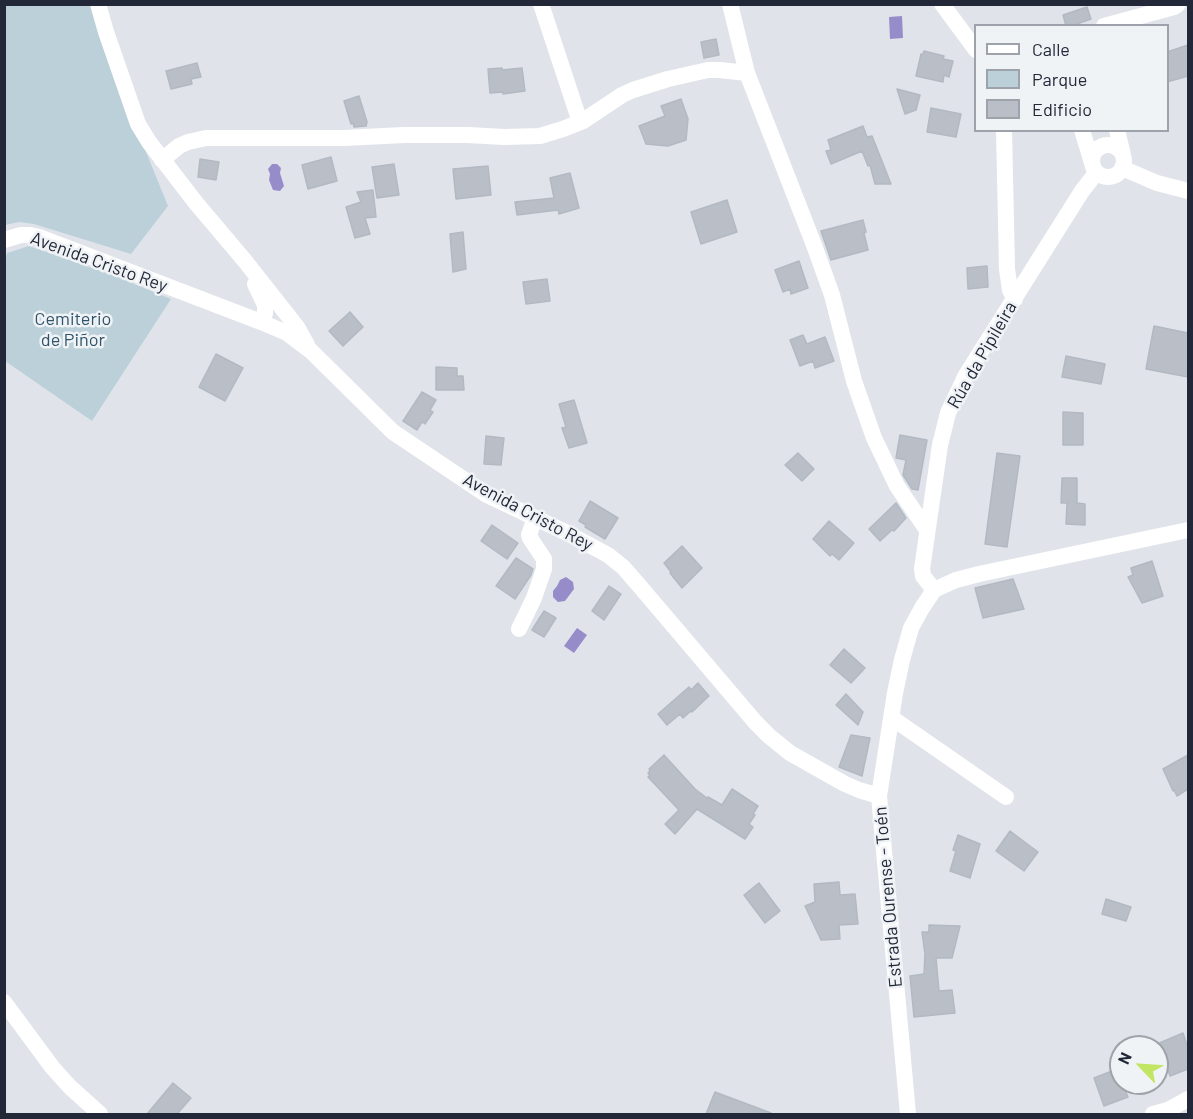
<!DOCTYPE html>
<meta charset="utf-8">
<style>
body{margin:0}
#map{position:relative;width:1193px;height:1119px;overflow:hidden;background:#e0e4ea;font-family:Barlow,sans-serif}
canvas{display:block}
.frame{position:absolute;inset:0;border:6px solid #222838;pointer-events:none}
.legend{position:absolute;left:974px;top:24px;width:195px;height:108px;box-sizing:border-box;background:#f0f3f6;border:2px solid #9ea2aa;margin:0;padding:8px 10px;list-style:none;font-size:18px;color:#222838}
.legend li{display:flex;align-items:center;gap:12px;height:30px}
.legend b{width:30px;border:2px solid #9ea2aa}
.north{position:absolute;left:1109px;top:1035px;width:60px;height:60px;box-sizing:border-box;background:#f0f3f6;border:2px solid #9ea2aa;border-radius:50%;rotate:295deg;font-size:16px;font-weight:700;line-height:24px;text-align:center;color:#222838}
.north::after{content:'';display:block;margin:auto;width:21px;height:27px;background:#c2e562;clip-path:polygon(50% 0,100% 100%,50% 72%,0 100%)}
</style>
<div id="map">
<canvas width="1193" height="1119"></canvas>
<div class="frame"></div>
<ul class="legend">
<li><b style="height:8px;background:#fff"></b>Calle</li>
<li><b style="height:16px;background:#bbd0d9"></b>Parque</li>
<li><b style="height:16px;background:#b9bec7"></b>Edificio</li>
</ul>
<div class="north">N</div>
</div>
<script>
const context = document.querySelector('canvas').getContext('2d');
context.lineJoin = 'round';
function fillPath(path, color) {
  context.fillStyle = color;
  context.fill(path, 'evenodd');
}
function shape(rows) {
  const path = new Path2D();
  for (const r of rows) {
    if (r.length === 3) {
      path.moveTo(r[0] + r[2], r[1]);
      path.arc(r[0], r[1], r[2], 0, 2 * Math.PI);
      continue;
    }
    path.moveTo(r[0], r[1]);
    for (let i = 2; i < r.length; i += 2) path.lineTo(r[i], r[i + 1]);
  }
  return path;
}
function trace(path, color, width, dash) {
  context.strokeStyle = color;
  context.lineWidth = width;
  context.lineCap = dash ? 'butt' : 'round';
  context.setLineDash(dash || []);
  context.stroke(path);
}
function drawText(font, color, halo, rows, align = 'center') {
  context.font = font + ' Barlow,sans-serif';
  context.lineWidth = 5;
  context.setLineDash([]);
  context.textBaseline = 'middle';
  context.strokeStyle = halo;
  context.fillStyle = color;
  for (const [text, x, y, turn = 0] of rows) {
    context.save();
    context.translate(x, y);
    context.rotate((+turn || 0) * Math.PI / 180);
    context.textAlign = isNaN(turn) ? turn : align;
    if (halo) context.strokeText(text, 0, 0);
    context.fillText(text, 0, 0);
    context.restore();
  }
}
const green = shape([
 [4,5,92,5,144,147,168,206,131,254,34,224,19,222,5,225],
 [29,246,112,275,171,299,92,421,5,361,5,261,7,253]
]);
const water = shape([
 [902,16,903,38,890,39,889,17],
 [272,164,277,164,281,168,280,173,284,186,280,191,273,190,269,180,270,174,268,169],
 [566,577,573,582,574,589,565,601,558,602,553,597,553,591,557,586,560,580],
 [577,628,587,635,574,653,564,646]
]);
const building = shape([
 [1087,7,1091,19,1071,26,1066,26,1063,15,1087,7],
 [716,39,719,55,704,58,701,42,716,39],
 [1188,45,1188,76,1167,82,1167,52,1188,45],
 [924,51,944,56,943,59,953,61,949,77,944,75,943,82,916,76,921,54,923,54,924,51],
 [197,63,201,77,191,79,192,84,171,89,166,71,197,63],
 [502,68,502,70,522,68,525,91,503,94,503,92,490,93,488,69,502,68],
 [897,89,920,95,916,110,905,114,897,89],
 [359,96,367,122,366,126,354,127,353,123,351,124,344,101,359,96],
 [681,99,688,119,686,140,668,146,646,144,639,126,665,116,661,106,681,99],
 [931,108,961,114,956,137,927,132,931,108],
 [863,126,867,137,872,136,891,184,875,184,870,165,868,166,862,151,831,164,826,151,831,150,828,140,863,126],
 [331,157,337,181,308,189,302,165,331,157],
 [200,159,219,162,216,180,198,177,200,159],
 [394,164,399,195,377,198,372,167,394,164],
 [488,166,491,195,456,199,453,169,488,166],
 [570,173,579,208,559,214,558,210,517,215,515,202,554,198,550,178,570,173],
 [373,190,376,217,365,218,370,234,355,238,346,207,361,202,357,192,373,190],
 [727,200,737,232,701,244,691,212,727,200],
 [863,220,866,232,864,233,868,250,831,260,821,231,863,220],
 [463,232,466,269,453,272,450,234,463,232],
 [799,261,808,288,791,294,790,289,783,292,775,270,799,261],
 [987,266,988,287,968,289,967,268,987,266],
 [547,279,550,301,526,304,523,282,547,279],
 [350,312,363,327,343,346,329,331,350,312],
 [1154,326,1188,333,1188,377,1146,369,1154,326],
 [803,335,807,344,825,337,834,361,815,368,813,361,800,366,790,340,803,335],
 [216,354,243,368,225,401,199,387,216,354],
 [1066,356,1105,364,1101,384,1062,377,1066,356],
 [436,367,457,368,457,376,463,376,464,390,436,390,436,367],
 [422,392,436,400,430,410,433,412,425,424,422,422,417,430,403,421,422,392],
 [574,400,587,443,569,448,562,428,566,427,559,404,574,400],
 [1063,412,1083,413,1083,445,1063,445,1063,412],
 [900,435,927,440,918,490,912,489,903,475,906,460,896,458,900,435],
 [486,436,504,438,501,465,484,464,486,436],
 [798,453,814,469,802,481,785,465,798,453],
 [997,453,1020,456,1007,547,985,544,997,453],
 [1062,478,1077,478,1077,503,1085,504,1085,525,1066,524,1067,503,1061,503,1062,478],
 [590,501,618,518,605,539,585,527,586,525,579,521,590,501],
 [896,503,906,518,894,531,892,530,880,541,869,529,896,503],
 [829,521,854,543,839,560,832,554,830,556,813,539,829,521],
 [492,525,518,543,507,559,481,541,492,525],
 [682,546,702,568,682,588,670,573,671,572,664,563,682,546],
 [516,558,533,569,531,575,515,599,496,586,516,558],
 [1152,561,1163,596,1142,603,1128,577,1133,575,1131,568,1152,561],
 [1013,579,1024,609,983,618,975,588,1013,579],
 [609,586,621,594,604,620,592,611,609,586],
 [544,611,556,618,544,637,532,630,544,611],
 [844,649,865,668,851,683,830,665,844,649],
 [698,683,709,696,692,712,691,711,683,718,680,714,667,725,658,714,689,687,691,690,698,683],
 [846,694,863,712,858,725,836,705,846,694],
 [851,735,870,738,862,776,839,767,851,735],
 [664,755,695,789,707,798,708,797,722,805,732,789,758,806,753,814,755,815,749,824,753,827,745,839,697,809,675,834,665,824,679,810,648,777,650,776,648,773,650,771,649,769,664,755],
 [1188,755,1188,789,1177,796,1174,790,1173,791,1163,769,1188,755],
 [1010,831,1038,852,1024,871,996,851,1010,831],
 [958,835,980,844,970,878,950,871,956,851,953,850,958,835],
 [839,882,840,895,855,894,858,924,839,925,840,939,821,940,805,906,815,902,814,884,839,882],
 [759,883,780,911,765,923,744,895,759,883],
 [1106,899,1131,907,1126,921,1102,914,1106,899],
 [929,925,960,926,952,958,936,958,939,991,952,990,955,1013,914,1017,910,976,924,974,925,954,922,932,929,932,929,925],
 [1183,1033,1188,1048,1188,1069,1170,1076,1168,1070,1157,1075,1157,1044,1183,1033],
 [1117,1069,1121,1083,1122,1083,1128,1097,1104,1106,1094,1078,1117,1069],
 [173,1083,191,1098,177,1114,147,1114,173,1083],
 [715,1092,771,1113,771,1114,706,1114,715,1092]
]);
const minor = shape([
 [98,4,106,32,138,124,149,142,196,203,245,261,297,327,307,345],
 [541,4,580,122],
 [730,4,747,73,814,245,832,295,854,381,874,438,897,486,927,530],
 [942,4,976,50],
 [1104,26,1174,7,1178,4],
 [1004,130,1007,269,1010,290,1015,299],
 [1082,130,1092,163],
 [1117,130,1123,155],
 [1108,161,16],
 [162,160,179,146,188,142,206,138,344,138,404,135,468,135,504,137,540,136,563,129,583,121,622,95,633,90,668,79,708,70,720,70,747,73],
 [1122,168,1157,183,1188,191],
 [4,240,21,235,30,235,39,237,261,322,287,333,311,351,393,432,487,495,565,532,608,555,623,567,637,583,756,723,769,736,790,753,845,784,859,790,879,796],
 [255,284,265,305,265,313,261,322],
 [934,590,923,576,922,569,940,445,948,413,966,375,1082,191,1096,173],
 [519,629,534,598,544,569,544,559,530,538,529,535,535,518],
 [892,718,1006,797],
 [4,1002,52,1067,70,1087,100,1114],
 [908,1114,879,796,895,693,902,660,911,628,922,608,934,590,956,580,979,574,1188,530],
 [1153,1114,1168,1110,1188,1099]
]);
const streetNames = [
 ["Avenida Cristo Rey",99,262,20],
 ["Rúa da Pipileira",982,355,-60],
 ["Avenida Cristo Rey",528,512,28],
 ["Estrada Ourense - Toén",888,897,-95]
];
const parkNames = [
 ["Cemiterio",73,319],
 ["de Piñor",73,340]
];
fillPath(green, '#bbd0d9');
fillPath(water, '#978cca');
fillPath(building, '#b9bec7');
trace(building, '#b3b9c2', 1.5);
trace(minor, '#fff', 16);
drawText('18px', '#222838', '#f0f3f6', streetNames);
drawText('18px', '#30536b', '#f0f3f6', parkNames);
</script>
